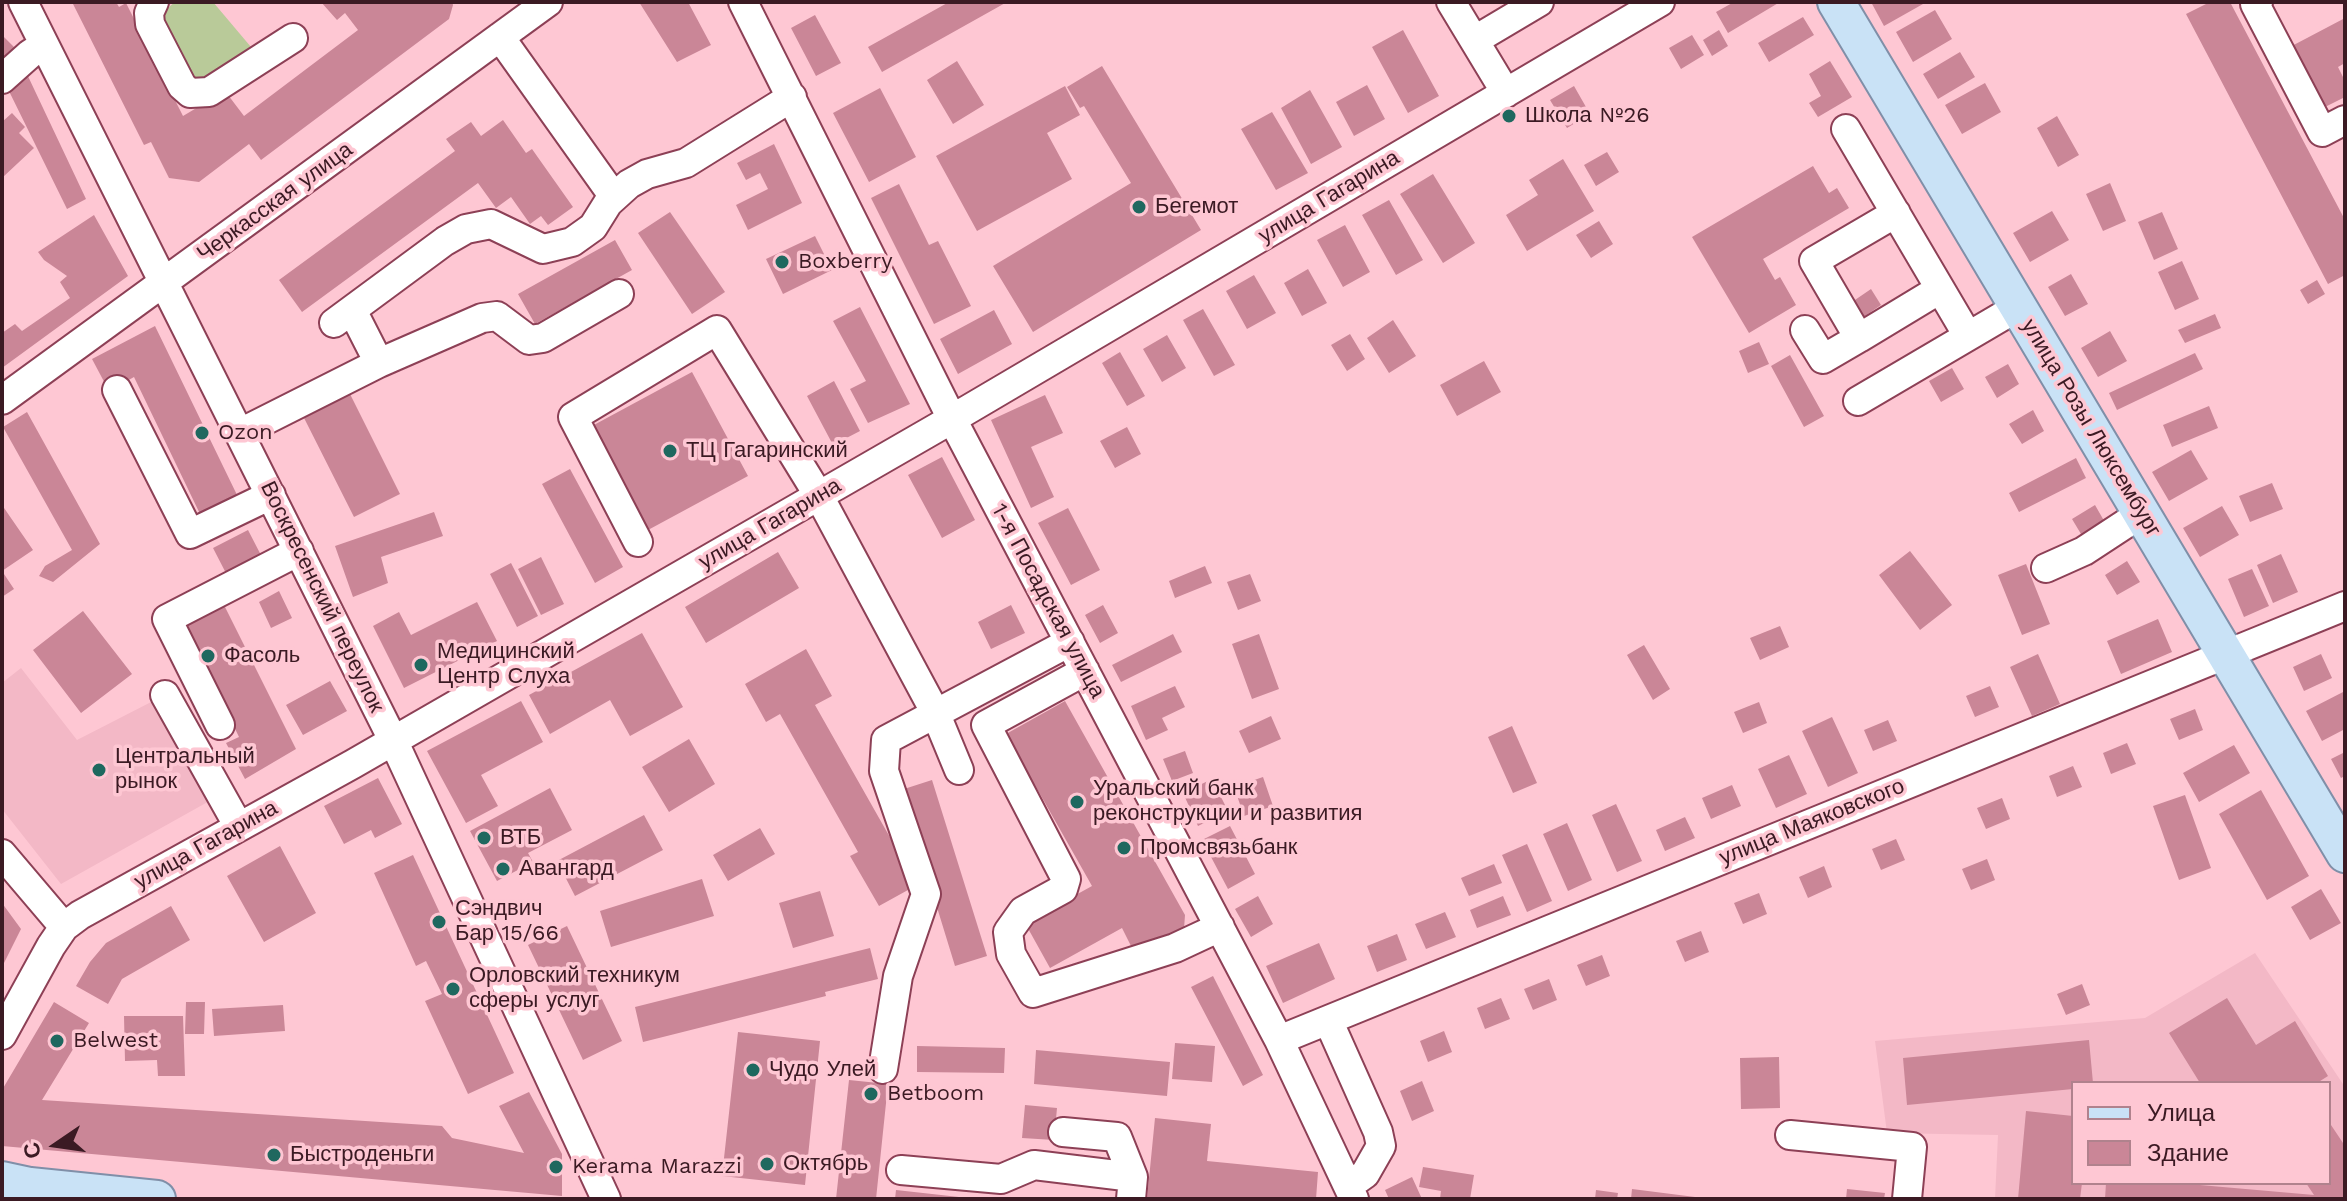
<!DOCTYPE html>
<meta charset="utf-8">
<style>
body{margin:0}
#map{position:relative;width:2347px;height:1201px;overflow:hidden;background:#fec7d3;font-family:"Work Sans",sans-serif}
canvas{display:block}
.frame{position:absolute;inset:0;border:4px solid #3b1a23;pointer-events:none}
.legend{position:absolute;left:2071px;top:1081px;width:260px;height:104px;box-sizing:border-box;background:#fec7d3;border:2px solid #b0828d;margin:0;padding:10px 14px;list-style:none;font-size:24px;color:#3b1a23}
.legend li{display:flex;align-items:center;gap:16px;height:40px}
.legend b{width:40px;border:2px solid #b0828d}
.north{position:absolute;left:16px;top:1105px;width:80px;height:80px;-webkit-text-stroke:6px #fec7d3;paint-order:stroke;rotate:257deg;font-size:22px;font-weight:700;line-height:32px;text-align:center;color:#3b1a23}
.north::after{content:'';display:block;margin:auto;width:28px;height:36px;background:#3b1a23;clip-path:polygon(50% 0,100% 100%,50% 72%,0 100%)}
</style>
<div id="map">
<canvas width="2347" height="1201"></canvas>
<div class="frame"></div>
<ul class="legend">
<li><b style="height:10px;background:#c9e2f6"></b>Улица</li>
<li><b style="height:22px;background:#ca8697"></b>Здание</li>
</ul>
<div class="north">С</div>
</div>
<script>
const context = document.querySelector('canvas').getContext('2d');
context.lineJoin = 'round';
function fillPath(path, color) {
  context.fillStyle = color;
  context.fill(path, 'evenodd');
}
function shape(rows) {
  const path = new Path2D();
  for (const r of rows) {
    path.moveTo(r[0], r[1]);
    for (let i = 2; i < r.length; i += 2) path.lineTo(r[i], r[i + 1]);
  }
  return path;
}
function trace(path, color, width, dash) {
  context.strokeStyle = color;
  context.lineWidth = width;
  context.lineCap = dash ? 'butt' : 'round';
  context.setLineDash(dash || []);
  context.stroke(path);
}
function drawText(font, color, halo, rows, align = 'center') {
  context.font = font + ' "Work Sans",sans-serif';
  context.lineWidth = 7;
  context.setLineDash([]);
  context.textBaseline = 'middle';
  context.strokeStyle = halo;
  context.fillStyle = color;
  for (const [text, x, y, turn = 0] of rows) {
    context.save();
    context.translate(x, y);
    context.rotate((+turn || 0) * Math.PI / 180);
    context.textAlign = isNaN(turn) ? turn : align;
    if (halo) context.strokeText(text, 0, 0);
    context.fillText(text, 0, 0);
    context.restore();
  }
}
const built = shape([
 [21,668,77,740,157,699,213,799,61,884,2,809,2,683],
 [2255,953,2345,1087,2345,1199,1995,1199,1998,1135,1887,1133,1875,1041,2145,1018],
 [2073,1083,2329,1083,2329,1183,2073,1183]
]);
const green = shape([
 [175,2,213,2,251,47,252,53,197,84,161,25,163,12]
]);
const building = shape([
 [72,2,116,2,119,7,126,3,183,116,225,91,244,116,358,30,345,13,337,20,321,2,452,2,453,5,449,19,261,160,249,144,199,182,169,178,151,142,144,145],
 [639,2,688,2,711,45,677,62],
 [949,2,1007,2,882,72,868,47],
 [1734,2,1780,2,1728,33,1716,12],
 [1871,2,1922,2,1923,4,1884,26],
 [2210,2,2230,2,2345,220,2345,275,2328,284,2186,14],
 [1935,10,1952,39,1913,62,1896,32],
 [815,15,841,63,816,76,791,28],
 [1803,17,1814,35,1769,62,1758,43],
 [2345,18,2345,63,2338,67,2345,81,2345,97,2321,109,2288,48],
 [1403,30,1439,96,1408,113,1372,47],
 [1719,30,1728,46,1712,56,1703,40],
 [2,35,17,50,2,64],
 [1692,35,1704,55,1681,69,1669,48],
 [1960,52,1975,77,1938,99,1923,74],
 [957,61,984,105,953,124,927,80],
 [1830,61,1852,97,1818,117,1809,103,1821,96,1809,74],
 [1102,66,1201,230,1033,332,993,266,1131,183,1084,106,1080,108,1067,87],
 [26,72,86,199,67,209,5,83],
 [1985,83,2001,112,1962,134,1945,105],
 [1367,85,1385,119,1354,136,1336,102],
 [1065,86,1080,115,1047,133,1072,179,977,231,936,156],
 [1574,86,1590,114,1567,128,1550,100],
 [880,88,916,157,869,182,833,113],
 [1310,90,1342,147,1311,164,1281,108],
 [1272,112,1308,173,1276,190,1241,129],
 [12,113,25,127,19,133,34,148,2,178,2,122],
 [2057,116,2079,155,2058,167,2037,128],
 [503,120,526,153,532,149,573,207,548,225,541,216,530,224,511,197,496,208,478,183,302,312,279,280,455,151,446,139,471,122,481,136],
 [774,144,802,203,748,230,736,205,768,189,760,173,746,180,737,163],
 [1607,152,1619,172,1596,186,1584,165],
 [1563,159,1594,211,1527,251,1506,215,1538,195,1529,180],
 [1813,166,1829,193,1837,188,1849,208,1763,259,1775,280,1780,277,1796,305,1749,333,1692,237],
 [1433,174,1475,243,1443,263,1400,194],
 [2110,183,2126,221,2103,231,2086,194],
 [899,184,929,245,938,241,971,306,934,324,871,198],
 [1389,200,1423,260,1396,275,1362,215],
 [2052,211,2069,240,2030,262,2013,233],
 [670,212,725,292,692,314,638,233],
 [2162,212,2178,249,2154,260,2138,222],
 [94,215,128,276,2,368,2,333,15,324,22,331,70,298,60,282,67,276,44,260,38,252],
 [1599,221,1613,244,1591,258,1576,235],
 [1345,225,1370,272,1343,287,1317,240],
 [815,236,832,270,783,294,766,259],
 [615,240,632,270,535,324,518,294],
 [2182,261,2199,299,2175,310,2158,272],
 [1308,269,1327,303,1302,316,1284,283],
 [2071,274,2088,304,2065,316,2048,287],
 [1254,275,1276,313,1247,329,1226,291],
 [2317,280,2325,294,2308,304,2300,290],
 [1871,289,1881,305,1862,318,1852,302],
 [860,307,910,404,868,423,850,389,866,381,833,321],
 [1203,309,1235,365,1214,376,1183,320],
 [994,310,1012,344,958,374,940,339],
 [2215,314,2221,328,2185,343,2178,330],
 [1393,320,1416,356,1389,373,1367,338],
 [155,326,238,497,201,516,134,377,109,391,92,359],
 [2110,331,2127,361,2098,377,2081,348],
 [1350,334,1365,359,1347,371,1331,345],
 [1167,335,1186,368,1162,382,1143,349],
 [1759,342,1769,364,1748,373,1739,351],
 [1120,352,1145,396,1127,406,1102,363],
 [2195,353,2203,369,2117,410,2109,393],
 [1790,355,1824,416,1804,427,1771,366],
 [1484,361,1501,392,1457,416,1440,385],
 [2008,364,2019,384,1997,398,1985,377],
 [1952,368,1964,389,1941,402,1929,381],
 [692,372,748,476,648,530,592,426],
 [834,381,860,431,833,445,807,396],
 [346,386,400,494,354,517,300,410],
 [1045,395,1063,433,1031,447,1054,497,1031,508,991,420],
 [2209,406,2218,428,2172,447,2163,425],
 [2033,410,2044,431,2022,444,2009,424],
 [27,412,100,544,53,582,39,576,45,566,72,550,3,427],
 [1127,427,1141,454,1115,468,1100,441],
 [2191,450,2208,479,2169,501,2152,472],
 [942,457,975,520,942,538,908,475],
 [2076,458,2086,478,2019,512,2009,493],
 [570,469,623,567,595,583,542,484],
 [2272,483,2283,509,2250,522,2239,496],
 [2,505,33,550,2,571,14,589,2,597],
 [2095,505,2107,526,2084,539,2072,519],
 [2222,506,2239,535,2200,557,2183,528],
 [1068,508,1100,570,1071,585,1038,523],
 [434,512,443,536,381,557,388,583,353,597,335,546],
 [248,530,264,561,229,579,213,548],
 [1910,551,1952,605,1920,630,1879,575],
 [778,552,799,588,706,643,685,607],
 [2281,554,2298,592,2273,603,2257,565],
 [541,557,564,604,541,615,518,569],
 [2127,561,2140,582,2117,595,2105,575],
 [511,563,538,616,517,627,490,574],
 [2026,564,2050,624,2022,635,1998,575],
 [1205,566,1212,583,1175,598,1169,581],
 [2252,569,2269,606,2244,617,2228,579],
 [1250,574,1261,601,1238,610,1227,582],
 [279,591,292,618,271,628,259,602],
 [221,599,296,749,245,779,226,743,239,737,182,619],
 [477,602,497,641,404,688,373,626,399,612,411,635],
 [1011,605,1025,633,991,649,978,622],
 [1103,605,1118,633,1100,643,1085,615],
 [83,611,132,674,81,713,33,650],
 [2158,619,2172,652,2121,674,2107,641],
 [1780,626,1789,647,1760,660,1750,638],
 [642,633,683,707,630,736,610,700,550,734,529,695],
 [1173,634,1182,652,1121,682,1112,665],
 [1259,634,1279,689,1252,699,1232,644],
 [1644,645,1670,689,1653,700,1627,655],
 [806,649,832,696,815,705,917,885,879,906,850,856,858,852,780,714,766,722,745,684],
 [2038,654,2060,704,2032,716,2010,667],
 [2321,654,2332,678,2304,691,2293,667],
 [330,681,347,711,303,735,286,705],
 [1175,686,1185,707,1162,718,1168,730,1146,740,1131,706],
 [1990,686,1999,707,1975,717,1966,696],
 [2345,691,2345,729,2322,741,2306,711],
 [521,701,543,742,481,775,498,806,466,823,427,751],
 [1065,701,1185,915,1184,929,1175,937,1131,946,1122,928,1050,968,1025,923,1092,886,1006,734],
 [1759,702,1767,723,1743,733,1734,712],
 [2195,709,2203,730,2179,740,2170,719],
 [1271,716,1281,739,1249,753,1239,731],
 [1832,717,1858,773,1828,787,1802,731],
 [1888,720,1897,741,1873,751,1864,730],
 [1512,726,1537,783,1513,793,1488,737],
 [689,739,715,784,669,812,642,767],
 [2127,743,2136,764,2111,774,2103,753],
 [2234,745,2250,773,2199,802,2183,773],
 [1185,751,1193,773,1172,781,1163,759],
 [2345,752,2345,776,2341,778,2331,759],
 [1789,755,1807,794,1776,808,1758,769],
 [2073,766,2082,787,2057,797,2049,776],
 [1263,777,1273,806,1244,816,1234,787],
 [378,778,402,824,375,838,371,830,344,844,324,806],
 [1212,779,1228,811,1198,826,1183,793],
 [932,780,987,956,955,966,901,790],
 [1732,785,1741,806,1711,819,1702,798],
 [550,788,572,830,528,853,533,862,497,881,470,831],
 [2261,790,2309,876,2267,900,2219,814],
 [2185,795,2211,868,2179,880,2153,806],
 [2002,798,2010,819,1986,829,1977,808],
 [1616,804,1642,861,1617,872,1592,815],
 [644,815,663,850,575,896,557,861],
 [1685,817,1695,838,1665,851,1656,830],
 [1567,823,1592,880,1568,891,1543,834],
 [1230,826,1255,874,1228,889,1202,840],
 [760,828,775,854,728,881,713,855],
 [1896,839,1905,860,1881,870,1872,849],
 [1527,844,1552,901,1527,912,1502,855],
 [280,846,316,913,264,942,227,876],
 [413,855,514,1073,468,1094,425,1001,442,994,426,961,416,966,374,873],
 [1987,859,1995,880,1971,890,1962,869],
 [1494,864,1502,883,1469,896,1461,878],
 [1824,866,1832,887,1808,898,1799,877],
 [702,879,714,916,611,947,600,911],
 [2321,889,2341,923,2310,940,2291,907],
 [820,891,834,936,793,948,779,903],
 [1759,893,1767,914,1743,924,1734,903],
 [1258,896,1273,924,1251,937,1235,909],
 [1503,896,1511,915,1477,928,1470,910],
 [2,903,21,929,2,967],
 [171,906,190,940,122,979,108,1004,76,986,90,962,106,943],
 [1445,912,1456,937,1426,949,1415,924],
 [567,926,622,1041,583,1060,528,945],
 [1701,931,1709,952,1685,962,1676,941],
 [1397,934,1407,960,1377,972,1367,946],
 [1319,943,1335,979,1283,1003,1266,966],
 [870,948,878,979,825,992,826,996,643,1042,635,1007],
 [1602,955,1610,976,1586,986,1577,965],
 [1213,976,1263,1075,1243,1086,1191,987],
 [1549,979,1557,1000,1533,1010,1524,989],
 [2082,984,2090,1005,2066,1015,2057,994],
 [1501,998,1510,1019,1485,1029,1477,1008],
 [2227,998,2256,1045,2295,1021,2328,1076,2317,1083,2200,1083,2169,1033],
 [54,1002,89,1023,42,1100,442,1126,452,1138,524,1153,499,1106,529,1092,562,1154,562,1196,2,1146,2,1090],
 [186,1002,205,1002,204,1034,185,1034],
 [283,1005,285,1031,214,1036,212,1009],
 [124,1016,183,1016,185,1076,158,1076,157,1060,125,1061],
 [1444,1031,1452,1052,1428,1062,1420,1041],
 [738,1032,820,1041,805,1185,722,1176],
 [2089,1040,2093,1083,2073,1083,2073,1089,1907,1105,1903,1058],
 [1175,1043,1215,1046,1212,1082,1172,1079],
 [917,1046,1005,1048,1004,1073,917,1072],
 [1036,1050,1170,1062,1167,1096,1034,1084],
 [1779,1057,1780,1108,1741,1109,1740,1058],
 [849,1080,888,1084,876,1199,836,1199],
 [1422,1081,1434,1111,1412,1121,1400,1091],
 [1025,1105,1057,1108,1054,1140,1022,1138],
 [2026,1111,2073,1116,2073,1183,2082,1183,2080,1199,2018,1199],
 [1155,1118,1211,1124,1207,1161,1318,1172,1316,1199,1147,1199],
 [2329,1122,2345,1146,2345,1199,2105,1199,2106,1183,2177,1183,2314,1195,2306,1183,2329,1183],
 [1423,1167,1474,1175,1470,1199,1440,1199,1441,1191,1419,1187],
 [1412,1177,1422,1199,1389,1199,1385,1190],
 [1632,1189,1695,1197,1695,1199,1631,1199],
 [1847,1189,1885,1193,1884,1199,1846,1199],
 [896,1190,959,1197,959,1199,895,1199],
 [1596,1190,1618,1193,1617,1199,1595,1199]
]);
const minor = shape([
 [23,2,393,740,606,1199],
 [154,2,149,13,150,24,182,86,190,93,209,92,293,38],
 [743,2,952,419,1279,1040,1354,1199],
 [1451,2,1506,93],
 [2258,2,2255,4,2322,132,2345,120],
 [500,37,614,197],
 [1475,40,1539,2],
 [2,79,30,54,44,45],
 [1846,129,1968,336],
 [1896,213,1814,261,1859,338,1940,289],
 [334,323,445,241,466,229,491,224,543,249,572,242,593,227,608,203,629,184,647,174,686,163,792,97],
 [1805,330,1823,359,1859,338],
 [379,363,482,318,497,316,529,340,543,338,619,294],
 [117,390,190,534,271,495],
 [2,400,548,2],
 [1858,401,2018,307],
 [240,433,379,363,352,310],
 [638,542,573,417,717,330,819,496,935,712,959,770],
 [2046,568,2084,551,2142,513],
 [1085,671,986,725,1066,879,1063,889,1023,911,1008,932,1011,954,1033,993,1175,948,1220,927],
 [165,695,239,827],
 [220,725,167,619,299,551],
 [2,854,64,927],
 [1328,1020,1378,1132,1381,1146,1365,1174,1348,1186],
 [2,1035,51,946,64,927,80,915,353,764,952,419,1660,2],
 [1279,1040,2345,606],
 [883,1069,898,976,926,894,884,771,886,740,1070,642],
 [1063,1132,1117,1137,1133,1177,1131,1199],
 [1790,1135,1912,1147,1907,1199],
 [901,1170,1001,1179,1034,1165,1133,1177]
]);
const major = shape([
 [1836,2,2345,854],
 [2,1180,30,1186,157,1199]
]);
const markers = [
 [1509,116,8,"#1f685f"],
 [1139,207,8,"#1f685f"],
 [782,262,8,"#1f685f"],
 [202,433,8,"#1f685f"],
 [670,451,8,"#1f685f"],
 [208,656,8,"#1f685f"],
 [421,665,8,"#1f685f"],
 [99,770,8,"#1f685f"],
 [1077,802,8,"#1f685f"],
 [484,838,8,"#1f685f"],
 [1124,848,8,"#1f685f"],
 [503,869,8,"#1f685f"],
 [439,922,8,"#1f685f"],
 [453,989,8,"#1f685f"],
 [57,1041,8,"#1f685f"],
 [753,1070,8,"#1f685f"],
 [871,1094,8,"#1f685f"],
 [274,1155,8,"#1f685f"],
 [767,1164,8,"#1f685f"],
 [556,1167,8,"#1f685f"]
];
const poiNames = [
 ["Школа №26",1525,116],
 ["Бегемот",1155,207],
 ["Boxberry",798,262],
 ["Ozon",218,433],
 ["ТЦ Гагаринский",686,451],
 ["Медицинский",437,652],
 ["Центр Слуха",437,677],
 ["Фасоль",224,656],
 ["Центральный",115,757],
 ["рынок",115,782],
 ["Уральский банк",1093,789],
 ["реконструкции и развития",1093,814],
 ["ВТБ",500,838],
 ["Промсвязьбанк",1140,848],
 ["Авангард",519,869],
 ["Сэндвич",455,909],
 ["Бар 15/66",455,934],
 ["Орловский техникум",469,976],
 ["сферы услуг",469,1001],
 ["Belwest",73,1041],
 ["Чудо Улей",769,1070],
 ["Betboom",887,1094],
 ["Быстроденьги",290,1155],
 ["Октябрь",783,1164],
 ["Kerama Marazzi",572,1167]
];
const streetNames = [
 ["улица Гагарина",1329,197,-31],
 ["Черкасская улица",275,202,-36],
 ["улица Розы Люксембург",2091,428,59],
 ["улица Гагарина",770,524,-30],
 ["Воскресенский переулок",322,597,64],
 ["1-я Посадская улица",1048,601,62],
 ["улица Маяковского",1812,822,-22],
 ["улица Гагарина",206,845,-29]
];
fillPath(built, '#f3b8c6');
fillPath(green, '#b9ca99');
fillPath(building, '#ca8697');
trace(minor, '#8d4056', 32);
trace(major, '#808fa8', 40);
trace(minor, '#fff', 28);
trace(major, '#c9e2f6', 36);
for (const [x, y, r, color] of markers) {
  const dot = new Path2D();
  dot.arc(x, y, r, 0, 2 * Math.PI);
  context.fillStyle = color;
  context.fill(dot);
  trace(dot, '#fec7d3', 3);
}
drawText('22px', '#3b1a23', '#fec7d3', poiNames, 'left');
drawText('22px', '#3b1a23', '#fec7d3', streetNames);
</script>
